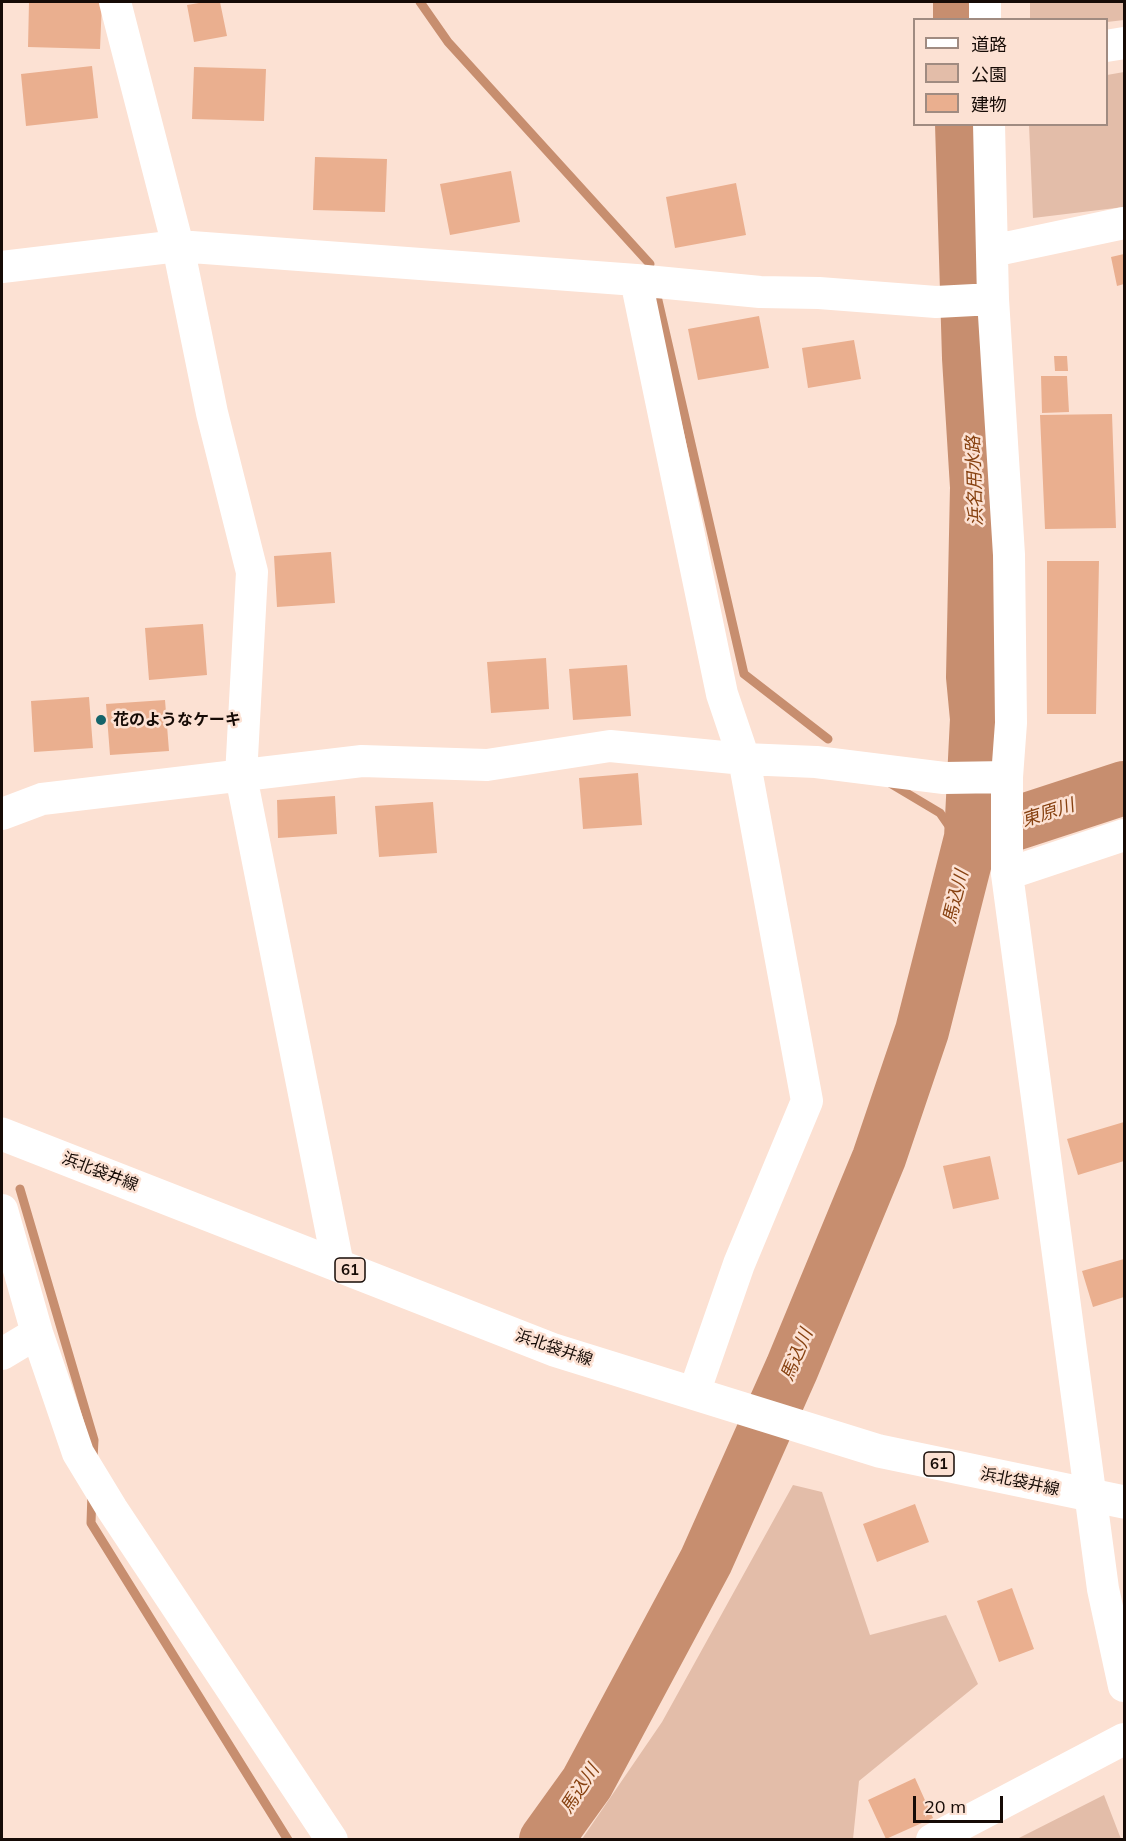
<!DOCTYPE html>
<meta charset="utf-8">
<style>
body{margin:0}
#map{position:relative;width:1126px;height:1841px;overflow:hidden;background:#fce1d3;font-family:Mulish,"Noto Sans JP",sans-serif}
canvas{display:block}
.frame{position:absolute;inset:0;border:3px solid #160b06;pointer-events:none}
.legend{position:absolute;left:913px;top:18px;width:195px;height:108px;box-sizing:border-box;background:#fce1d3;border:2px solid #a08b81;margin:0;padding:8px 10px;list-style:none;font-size:18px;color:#160b06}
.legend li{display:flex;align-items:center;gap:12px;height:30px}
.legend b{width:30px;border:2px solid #a08b81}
.scale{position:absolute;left:913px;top:1796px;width:90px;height:27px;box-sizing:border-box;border:3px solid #160b06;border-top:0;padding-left:8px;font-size:18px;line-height:21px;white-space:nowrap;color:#160b06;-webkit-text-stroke:4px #fce1d3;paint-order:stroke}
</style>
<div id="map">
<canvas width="1126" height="1841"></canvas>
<div class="frame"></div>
<ul class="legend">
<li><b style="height:8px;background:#fff"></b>道路</li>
<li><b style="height:16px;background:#e3bda9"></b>公園</li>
<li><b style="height:16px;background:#eaaf8f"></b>建物</li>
</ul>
<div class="scale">20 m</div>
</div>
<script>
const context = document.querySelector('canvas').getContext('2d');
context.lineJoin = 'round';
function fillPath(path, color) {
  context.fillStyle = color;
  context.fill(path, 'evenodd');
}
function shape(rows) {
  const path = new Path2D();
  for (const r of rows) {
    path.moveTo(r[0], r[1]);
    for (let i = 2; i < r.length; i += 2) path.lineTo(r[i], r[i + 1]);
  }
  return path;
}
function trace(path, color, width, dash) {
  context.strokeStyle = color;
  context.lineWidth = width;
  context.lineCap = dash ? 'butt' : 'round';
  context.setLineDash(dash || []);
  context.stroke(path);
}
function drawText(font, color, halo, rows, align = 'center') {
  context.font = font + ' Mulish,"Noto Sans JP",sans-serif';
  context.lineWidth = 5;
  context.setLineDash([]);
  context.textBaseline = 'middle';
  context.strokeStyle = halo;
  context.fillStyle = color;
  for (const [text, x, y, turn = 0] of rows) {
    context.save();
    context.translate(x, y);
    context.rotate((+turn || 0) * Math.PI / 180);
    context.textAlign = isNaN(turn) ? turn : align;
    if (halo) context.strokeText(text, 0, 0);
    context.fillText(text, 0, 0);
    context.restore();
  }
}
const green = shape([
 [1030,2,1124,2,1124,20,1107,22,1106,20,1030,19],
 [1124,72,1124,207,1033,218,1029,125,1106,124,1107,75],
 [793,1485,822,1492,870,1635,946,1615,978,1684,859,1781,853,1839,582,1839,662,1722],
 [1104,1795,1121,1839,1017,1839]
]);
const stream = shape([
 [420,2,448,42,650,264],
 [657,296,744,674,828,739],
 [888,782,940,813,956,836,971,838],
 [20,1189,94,1440,93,1458],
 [92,1493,91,1523,288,1840]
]);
const river = shape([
 [960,2,960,20],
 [971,838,1124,788],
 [546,1840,587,1783,706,1561,792,1368,879,1158,922,1031,971,838,977,719,973,677,977,487,969,358,962,124]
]);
const building = shape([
 [29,2,102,2,100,49,28,47],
 [205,2,220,2,227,36,194,42,187,5],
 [92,66,98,118,26,126,21,74],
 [194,67,266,69,264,121,192,119],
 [315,157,387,159,385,212,313,210],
 [511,171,520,222,450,235,440,184],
 [736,183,746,235,675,248,666,197],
 [1124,254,1124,284,1117,286,1111,257],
 [759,316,769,368,698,380,688,329],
 [854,340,861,379,808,388,802,348],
 [1054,356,1067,356,1068,371,1055,371],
 [1041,376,1067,376,1069,412,1042,413],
 [1112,414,1116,528,1045,529,1040,415],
 [331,552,335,603,277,607,274,556],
 [1047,561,1099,561,1096,714,1047,714],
 [203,624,207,675,149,680,145,628],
 [546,658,549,709,491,713,487,662],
 [627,665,631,716,573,720,569,669],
 [89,697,93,748,34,752,31,701],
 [165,700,169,751,110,755,106,704],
 [638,773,642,825,583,829,579,778],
 [335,796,337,834,278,838,277,800],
 [433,802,437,853,379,857,375,806],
 [1124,1122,1124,1161,1078,1175,1067,1139],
 [990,1156,999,1199,953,1209,943,1166],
 [1124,1259,1124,1297,1093,1307,1082,1271],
 [915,1504,929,1542,877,1562,863,1524],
 [1012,1588,1034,1649,999,1662,977,1601],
 [915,1778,933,1818,886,1839,868,1800]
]);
const minor = shape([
 [115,2,178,246,212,413,252,572,241,776,338,1265],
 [985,2,985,20],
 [1106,46,1124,43],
 [989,124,993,299,1009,555,1011,723,1007,777,1007,874,1103,1589,1124,1686],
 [992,251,1124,223],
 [2,267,178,246,636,280,760,292,819,293,936,302,993,299],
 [636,280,722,694,744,759,807,1101,739,1264,694,1393],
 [2,814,42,799,362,761,487,765,610,746,744,759,816,762,944,778,1007,777],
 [1007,874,1124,835],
 [2,1210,37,1333,78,1453,112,1509,332,1840],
 [2,1354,37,1333],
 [932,1840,1124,1739]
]);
const major = shape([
 [2,1134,554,1350,879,1451,1124,1502]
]);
const markers = [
 [101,720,6,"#15646a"]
];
const shields = [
 [350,1270,30],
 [939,1464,30]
];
const shieldNames = [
 ["61",350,1270],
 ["61",939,1464]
];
const poiNames = [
 ["花のようなケーキ",113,720]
];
const streetNames = [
 ["浜北袋井線",100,1172,21],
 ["浜北袋井線",554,1348,19],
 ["浜北袋井線",1020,1482,12]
];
const waterNames = [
 ["浜名用水路",975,481,-92],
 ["東原川",1048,813,-18],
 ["馬込川",956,897,-76],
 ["馬込川",797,1355,-67],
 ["馬込川",580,1789,-57]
];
fillPath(green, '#e3bda9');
trace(stream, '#c78e6f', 9);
trace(river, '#c78e6f', 54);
fillPath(building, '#eaaf8f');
trace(minor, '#fff', 32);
trace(major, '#fff', 33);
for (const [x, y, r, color] of markers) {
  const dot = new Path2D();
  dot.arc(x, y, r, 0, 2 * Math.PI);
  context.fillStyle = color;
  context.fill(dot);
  trace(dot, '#fce1d3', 2);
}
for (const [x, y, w] of shields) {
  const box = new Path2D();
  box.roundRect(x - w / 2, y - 12, w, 24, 4.5);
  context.fillStyle = '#fce1d3';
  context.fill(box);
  trace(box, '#160b06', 1.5);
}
drawText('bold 15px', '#160b06', null, shieldNames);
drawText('bold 16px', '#160b06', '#fce1d3', poiNames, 'left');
drawText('16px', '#160b06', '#fce1d3', streetNames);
drawText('italic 18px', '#874110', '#fce1d3', waterNames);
</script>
